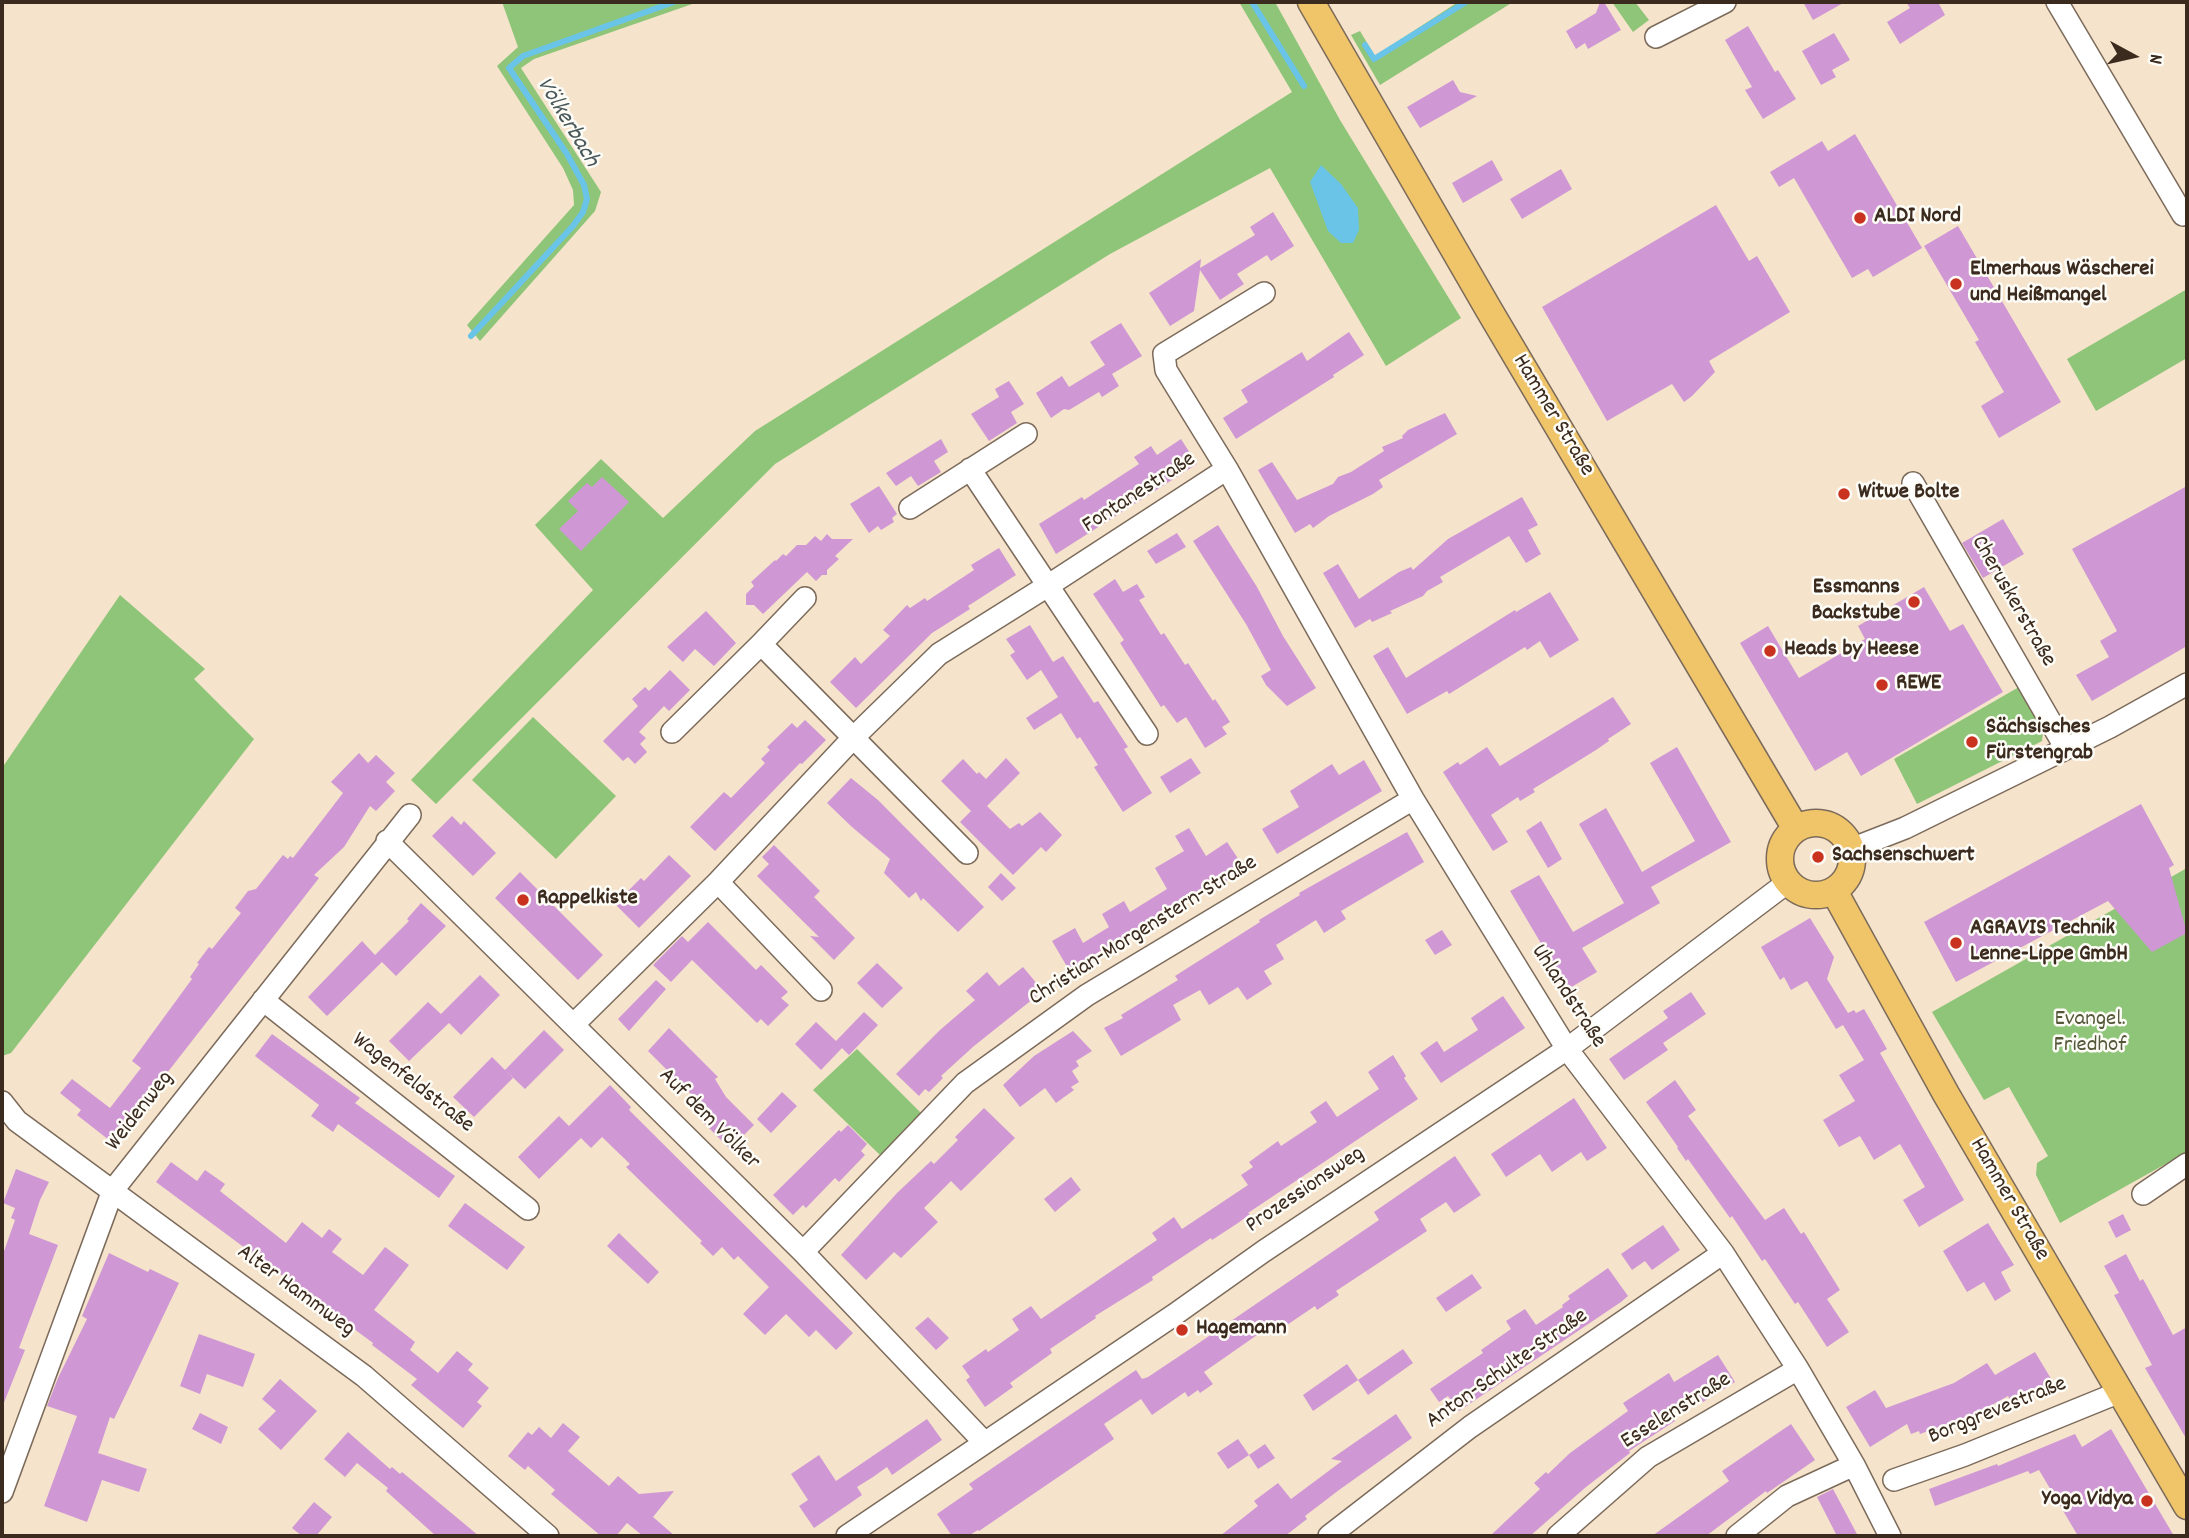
<!DOCTYPE html>
<meta charset="utf-8">
<style>
body{margin:0}
#map{position:relative;width:2189px;height:1538px;overflow:hidden;background:#f5e3cb;font-family:Dekko,sans-serif}
canvas{display:block}
.frame{position:absolute;inset:0;border:4px solid #3b2a1e;pointer-events:none}
.north{position:absolute;left:2098px;top:21px;width:70px;height:70px;-webkit-text-stroke:5px #fdfcf7;paint-order:stroke;rotate:98deg;font-size:19px;font-weight:700;line-height:28px;text-align:center;color:#3b2a1e}
.north::after{content:'';display:block;margin:auto;width:24px;height:32px;background:#3b2a1e;clip-path:polygon(50% 0,100% 100%,50% 72%,0 100%)}
</style>
<div id="map">
<canvas width="2189" height="1538"></canvas>
<div class="frame"></div>
<div class="north">N</div>
</div>
<script>
const context = document.querySelector('canvas').getContext('2d');
context.lineJoin = 'round';
function fillPath(path, color) {
  context.fillStyle = color;
  context.fill(path, 'evenodd');
}
function shape(rows) {
  const path = new Path2D();
  for (const r of rows) {
    if (r.length === 3) {
      path.moveTo(r[0] + r[2], r[1]);
      path.arc(r[0], r[1], r[2], 0, 2 * Math.PI);
      continue;
    }
    path.moveTo(r[0], r[1]);
    for (let i = 2; i < r.length; i += 2) path.lineTo(r[i], r[i + 1]);
  }
  return path;
}
function trace(path, color, width, dash) {
  context.strokeStyle = color;
  context.lineWidth = width;
  context.lineCap = dash ? 'butt' : 'round';
  context.setLineDash(dash || []);
  context.stroke(path);
}
function drawText(font, color, halo, rows, align = 'center') {
  context.font = font + ' Dekko,sans-serif';
  context.lineWidth = 5;
  context.setLineDash([]);
  context.textBaseline = 'middle';
  context.strokeStyle = halo;
  context.fillStyle = color;
  for (const [text, x, y, turn = 0] of rows) {
    context.save();
    context.translate(x, y);
    context.rotate((+turn || 0) * Math.PI / 180);
    context.textAlign = isNaN(turn) ? turn : align;
    if (halo) context.strokeText(text, 0, 0);
    context.fillText(text, 0, 0);
    context.restore();
  }
}
const green = shape([
 [502,2,698,2,534,59,521,68,601,192,595,211,480,341,467,325,574,205,573,190,563,168,497,66,518,47],
 [1239,2,1275,2,1340,120,1461,318,1386,366,1270,168,1110,254,775,464,436,804,411,780,593,590,535,525,601,459,663,518,755,431,1292,92],
 [1458,2,1513,2,1380,85,1351,35,1360,31,1375,56],
 [1612,2,1635,2,1649,20,1633,32],
 [2187,289,2187,358,2096,411,2067,359],
 [120,595,205,669,194,679,254,739,11,1053,2,1056,2,768],
 [2019,687,2043,732,2042,741,1917,804,1894,759],
 [533,717,616,796,556,859,472,780],
 [2187,868,2187,1152,2060,1223,2036,1175,2037,1163,2048,1156,2009,1087,1984,1100,1932,1012],
 [857,1049,921,1113,880,1155,813,1090]
]);
const water = shape([
 [1321,165,1341,184,1358,208,1359,230,1353,243,1341,243,1328,231,1310,182]
]);
const stream = shape([
 [1252,2,1304,86],
 [1365,45,1374,59,1466,2],
 [471,336,573,226,583,212,587,199,584,185,567,154,509,68,523,56,674,2]
]);
const building = shape([
 [1600,2,1604,2,1621,30,1588,49,1585,43,1576,49,1566,31,1596,13],
 [1803,2,1845,2,1813,20],
 [1906,2,1938,2,1945,15,1900,44,1887,22,1910,8],
 [1748,26,1775,72,1778,70,1796,99,1763,119,1745,90,1752,87,1725,40],
 [1834,33,1850,60,1832,70,1836,77,1821,85,1802,51],
 [1453,80,1460,92,1477,96,1420,128,1407,107],
 [1855,134,1922,248,1873,277,1868,269,1852,278,1794,178,1779,187,1770,172,1822,141,1828,151],
 [1492,160,1503,180,1463,203,1452,183],
 [1561,169,1572,189,1522,219,1510,199],
 [1716,205,1749,261,1757,256,1790,312,1709,361,1715,372,1692,396,1684,402,1672,384,1607,421,1542,307],
 [1273,212,1294,246,1271,261,1267,255,1237,274,1244,284,1220,300,1200,270,1194,311,1170,326,1149,293,1201,259,1200,268,1255,235,1250,227],
 [1958,226,2061,402,1999,438,1981,406,2004,392,1975,342,1979,340,1924,246],
 [1121,323,1142,356,1112,374,1119,386,1102,397,1099,392,1069,410,1064,409,1051,418,1036,393,1062,376,1069,387,1105,365,1090,342],
 [1349,332,1364,355,1333,375,1334,377,1236,439,1223,418,1248,402,1241,390,1302,352,1307,361],
 [1009,381,1024,404,1011,412,1017,423,989,441,971,414,999,397,995,389],
 [1445,413,1457,434,1379,480,1383,487,1373,494,1329,516,1313,528,1310,524,1295,533,1258,470,1272,462,1297,500,1333,484,1338,477,1351,472,1384,451,1382,447,1403,438,1402,436,1408,430],
 [941,439,948,452,934,461,941,472,918,486,911,476,896,486,886,473],
 [1181,439,1197,464,1056,554,1039,524,1082,497,1084,500,1139,464,1134,457,1151,446,1157,455],
 [602,477,629,502,581,551,559,529,578,511,568,501,587,483,592,487],
 [879,486,897,514,892,518,894,522,881,530,878,526,869,533,850,504],
 [2187,486,2187,646,2092,701,2076,675,2109,657,2100,641,2117,631,2072,549],
 [1522,497,1538,525,1528,530,1541,554,1526,563,1509,536,1440,577,1443,582,1427,591,1423,596,1390,611,1392,613,1372,622,1370,619,1355,628,1323,573,1338,564,1359,599,1399,572,1411,567,1413,570,1448,539],
 [2003,519,2024,554,1983,578,1962,543],
 [1218,525,1257,587,1283,636,1316,688,1287,706,1266,685,1261,676,1271,670,1246,624,1193,541],
 [1177,533,1186,547,1156,564,1147,551],
 [827,534,832,539,853,539,835,556,839,559,827,570,827,575,822,575,816,581,807,572,763,614,754,605,746,605,746,594,754,586,751,582,775,560,776,561,783,554,786,556,797,545,806,545,815,536,821,541],
 [999,548,1016,575,968,606,970,609,932,633,856,708,830,682,855,657,861,664,890,636,883,630,907,605,910,608,925,598,927,601,974,570,971,565],
 [1115,579,1123,592,1137,584,1145,597,1139,600,1161,635,1164,633,1185,665,1188,663,1213,701,1215,699,1230,722,1222,727,1227,734,1205,748,1186,717,1177,723,1164,705,1161,707,1120,643,1124,640,1093,594],
 [1924,587,1950,631,1963,624,2003,692,1861,776,1847,752,1815,771,1740,643,1768,626,1799,678,1865,639,1858,626],
 [1550,592,1579,640,1550,658,1540,641,1527,650,1525,647,1449,694,1447,691,1407,714,1373,656,1388,647,1406,678,1515,610,1516,612],
 [706,611,736,643,714,666,695,649,683,662,667,647],
 [1030,625,1053,662,1063,656,1094,703,1098,701,1128,747,1124,749,1152,793,1123,812,1094,767,1098,765,1080,737,1077,739,1061,713,1034,730,1026,718,1058,697,1041,670,1027,680,1010,655,1015,652,1006,639],
 [670,670,690,690,669,711,664,706,639,732,646,738,640,744,647,752,635,764,628,757,623,761,603,741,638,706,632,699,645,687,649,691],
 [1613,697,1631,724,1608,739,1609,741,1596,750,1533,789,1535,792,1520,801,1518,797,1491,815,1508,842,1493,851,1443,772,1458,762,1460,765,1487,747,1500,766],
 [805,720,826,740,802,764,800,763,715,851,690,827,724,792,731,798,765,763,761,759,770,750,767,747,792,723,797,728],
 [1677,747,1731,842,1651,887,1660,903,1582,948,1597,972,1568,989,1510,891,1539,875,1573,932,1624,903,1579,824,1606,808,1642,872,1695,841,1650,763],
 [359,753,368,763,376,755,395,773,386,782,395,791,376,811,370,806,344,847,314,875,319,878,160,1082,156,1080,131,1111,136,1116,125,1131,119,1127,109,1140,77,1115,81,1110,60,1093,72,1079,110,1108,141,1068,132,1061,192,979,190,977,199,964,197,963,209,947,212,949,241,913,235,908,248,891,256,889,283,855,288,859,290,856,293,858,343,793,331,782],
 [1006,758,1020,773,987,806,1010,829,1019,823,1022,826,1040,812,1062,835,1046,852,1041,847,1013,875,960,822,971,811,941,781,963,759,977,774,979,772,986,779],
 [1191,758,1201,773,1170,793,1160,777],
 [1364,760,1382,791,1277,854,1262,829,1299,807,1290,791,1332,764,1339,775],
 [851,778,878,800,984,907,958,932,923,898,921,901,916,892,909,898,884,873,890,859,852,827,827,803],
 [2141,804,2174,865,2169,868,2187,933,2152,952,2108,901,1956,982,1924,922],
 [452,816,461,825,464,821,496,853,473,876,432,836],
 [1541,821,1562,859,1548,868,1526,831],
 [1189,828,1206,856,1227,842,1245,869,1220,885,1219,883,1177,907,1102,953,1102,950,1069,970,1052,941,1075,928,1083,943,1109,927,1102,914,1124,901,1130,912,1167,889,1155,868,1184,851,1175,836],
 [1407,832,1424,862,1341,911,1346,919,1324,933,1316,920,1276,945,1284,959,1264,971,1272,984,1247,1000,1238,987,1209,1005,1200,990,1173,1005,1181,1020,1121,1056,1104,1028,1123,1018,1121,1015,1178,980,1175,976,1260,922,1259,920,1300,895,1299,893],
 [774,845,820,891,814,897,855,938,834,960,810,936,819,937,757,876,769,864,762,857],
 [669,855,691,876,639,928,615,904,641,878,644,881],
 [520,872,603,955,578,980,495,898],
 [1001,873,1016,888,1002,901,988,887],
 [421,903,446,926,396,976,382,962,327,1016,308,997,362,941,375,955,409,921,407,919],
 [1810,918,1834,957,1827,979,1848,1013,1854,1010,1856,1013,1864,1009,1887,1049,1880,1053,1964,1200,1919,1227,1903,1200,1925,1187,1900,1144,1874,1160,1860,1136,1839,1147,1823,1120,1855,1101,1839,1075,1864,1060,1843,1025,1836,1029,1807,981,1791,990,1784,977,1780,980,1761,947],
 [708,922,756,970,761,965,788,992,781,998,789,1005,768,1026,761,1019,757,1023,692,960,671,982,653,965,682,936,688,942],
 [1442,930,1452,945,1435,955,1425,940],
 [877,963,903,988,882,1008,857,983],
 [1023,967,1043,991,974,1046,941,1076,943,1078,929,1092,925,1089,919,1096,896,1074,940,1030,975,1000,966,991,987,972,999,986],
 [480,975,500,995,461,1035,449,1023,409,1061,389,1041,428,1002,441,1014],
 [656,980,666,989,629,1031,618,1019],
 [1691,992,1706,1014,1663,1043,1668,1050,1624,1080,1609,1059,1668,1018,1663,1011],
 [1503,996,1525,1028,1441,1083,1420,1053,1437,1041,1444,1052,1478,1030,1471,1018],
 [864,1012,878,1025,849,1055,842,1048,821,1070,795,1044,816,1022,836,1041],
 [669,1028,718,1077,715,1079,726,1097,754,1125,730,1149,701,1120,709,1112,648,1051],
 [544,1030,564,1050,525,1089,505,1070],
 [1073,1031,1092,1051,1076,1061,1079,1066,1072,1071,1079,1082,1071,1087,1074,1090,1056,1103,1045,1088,1020,1107,1003,1085,1034,1056],
 [272,1034,360,1098,355,1103,455,1176,439,1198,338,1124,333,1132,311,1116,319,1105,255,1056],
 [1393,1055,1406,1076,1404,1078,1418,1099,1248,1213,1250,1214,1238,1223,1212,1240,1211,1238,1152,1277,1153,1280,1095,1316,1096,1318,1050,1349,1052,1353,1010,1383,1013,1387,985,1407,966,1380,970,1377,962,1366,986,1349,988,1352,1019,1330,1012,1319,1031,1306,1041,1319,1157,1240,1152,1233,1174,1217,1182,1229,1248,1185,1241,1175,1253,1167,1249,1162,1278,1141,1281,1146,1317,1122,1310,1112,1326,1101,1337,1117,1379,1089,1368,1072],
 [492,1057,513,1078,474,1117,453,1097],
 [1675,1080,1696,1110,1688,1116,1765,1220,1784,1208,1801,1234,1804,1232,1840,1290,1827,1299,1849,1332,1827,1347,1798,1302,1795,1304,1765,1259,1762,1261,1732,1216,1730,1218,1688,1159,1686,1161,1677,1148,1678,1147,1646,1102],
 [610,1085,631,1107,629,1110,853,1333,836,1350,816,1330,809,1337,786,1314,765,1335,743,1314,769,1287,738,1256,734,1260,722,1247,713,1256,700,1243,702,1241,626,1167,630,1164,602,1137,591,1148,581,1138,539,1179,518,1157,559,1116,569,1126],
 [782,1092,797,1106,771,1133,757,1119],
 [1574,1098,1607,1148,1587,1161,1581,1152,1552,1172,1540,1154,1506,1177,1491,1154],
 [984,1108,1015,1138,961,1191,951,1181,924,1208,938,1222,901,1258,894,1252,866,1280,841,1255,897,1193,931,1161,934,1164,958,1140,955,1137],
 [848,1125,867,1144,861,1151,865,1155,839,1182,835,1178,806,1208,803,1205,793,1215,773,1195,839,1130,841,1132],
 [1455,1156,1481,1195,1454,1213,1446,1202,1420,1219,1427,1231,1336,1291,1339,1295,1317,1310,1315,1306,1275,1333,1270,1326,1204,1372,1213,1384,1200,1393,1198,1390,1188,1397,1185,1392,1152,1415,1141,1399,1104,1424,1114,1439,979,1531,978,1530,968,1536,952,1536,937,1514,973,1489,969,1484,1136,1370,1142,1379,1148,1377,1190,1349,1379,1220,1374,1212],
 [171,1162,197,1181,205,1170,225,1184,220,1191,286,1243,302,1222,322,1238,329,1229,342,1239,332,1252,363,1275,385,1247,409,1265,374,1310,415,1342,410,1350,438,1373,457,1351,473,1364,468,1370,489,1388,477,1402,482,1406,463,1428,411,1385,417,1379,372,1345,373,1343,156,1182],
 [16,1169,49,1182,40,1200,29,1234,58,1245,19,1348,25,1350,3,1405,2,1257,15,1220,11,1218,15,1208,3,1203],
 [1071,1177,1081,1190,1055,1212,1044,1199],
 [465,1203,525,1247,507,1270,448,1226],
 [2123,1214,2131,1230,2116,1238,2108,1222],
 [1988,1223,2014,1265,2001,1272,2011,1291,1995,1301,1984,1282,1967,1292,1943,1251],
 [1663,1225,1680,1250,1652,1270,1645,1261,1632,1270,1621,1254],
 [619,1233,659,1272,648,1284,607,1246],
 [109,1253,148,1272,150,1269,179,1283,114,1419,110,1417,98,1453,147,1469,139,1492,102,1480,87,1522,44,1506,77,1416,47,1406,58,1378,87,1319,82,1316],
 [2126,1254,2140,1281,2143,1279,2173,1335,2187,1327,2187,1440,2145,1368,2152,1365,2114,1295,2119,1293,2104,1266],
 [1608,1268,1628,1296,1621,1302,1459,1411,1448,1396,1439,1402,1430,1389,1483,1353,1481,1350,1511,1329,1506,1321,1525,1309,1536,1325,1563,1307,1562,1305,1570,1299,1568,1296],
 [1472,1274,1482,1288,1446,1312,1436,1298],
 [928,1317,949,1338,936,1350,915,1328],
 [199,1334,255,1354,243,1387,207,1374,200,1394,180,1386],
 [1403,1349,1413,1363,1368,1395,1358,1380,1313,1411,1303,1395,1347,1364,1358,1380],
 [2035,1352,2053,1382,2015,1408,2008,1396,1967,1419,1966,1417,1920,1434,1919,1431,1911,1434,1907,1424,1870,1447,1846,1407,1875,1390,1886,1408,1954,1383,1987,1363,1995,1375],
 [1718,1355,1735,1382,1703,1402,1699,1395,1670,1414,1675,1421,1629,1451,1630,1453,1586,1487,1530,1536,1490,1536,1540,1489,1534,1483,1546,1472,1548,1474,1570,1453,1628,1411,1623,1403,1669,1373,1674,1382],
 [280,1379,317,1411,281,1450,258,1429,276,1411,262,1399],
 [200,1413,228,1427,221,1444,192,1429],
 [1396,1414,1412,1438,1339,1490,1305,1516,1307,1519,1285,1536,1220,1536,1258,1506,1254,1501,1278,1483,1291,1499,1342,1461,1331,1459],
 [927,1419,942,1440,892,1475,887,1467,873,1477,857,1487,862,1495,814,1528,799,1506,808,1500,791,1474,819,1455,836,1481],
 [563,1423,580,1437,568,1451,609,1486,618,1476,639,1494,674,1491,653,1517,675,1536,643,1536,627,1523,616,1536,601,1536,551,1494,555,1490,528,1466,525,1470,508,1456,528,1432,532,1435,539,1427,551,1438],
 [1791,1424,1815,1460,1767,1493,1766,1491,1706,1536,1652,1536,1729,1481,1722,1471],
 [2111,1429,2174,1536,2078,1536,2039,1470,2030,1474,2028,1471,1935,1506,1929,1489,1997,1464,1998,1466,2075,1434,2082,1447],
 [348,1432,390,1469,392,1467,400,1474,402,1472,479,1536,436,1536,386,1491,388,1488,357,1463,345,1477,324,1459],
 [1238,1439,1249,1455,1228,1469,1217,1453],
 [1265,1444,1275,1458,1258,1469,1249,1455],
 [1833,1489,1858,1536,1837,1536,1817,1497],
 [314,1502,332,1517,316,1536,302,1536,292,1528]
]);
const minor = shape([
 [2057,2,2183,215,2187,211],
 [1656,37,1725,2],
 [1264,293,1164,354,1166,370,1227,469,1413,799,1567,1049,1723,1253,1798,1369,1854,1465,1890,1536],
 [970,469,1147,734],
 [1913,483,2065,747],
 [910,508,1026,434],
 [761,644,805,598],
 [672,732,761,644,967,853],
 [387,841,803,1252,984,1442],
 [1851,849,1905,828,2110,727,2187,684],
 [718,882,821,990],
 [263,1000,528,1209],
 [574,1024,718,882,853,738,939,654,1049,585,1227,469],
 [2,1102,17,1121,364,1376,548,1536],
 [2143,1194,2187,1164],
 [803,1252,965,1083,1087,995,1413,799],
 [1894,1480,1965,1455,2120,1392],
 [2,1492,113,1190,410,815],
 [847,1536,1174,1315,1264,1251,1567,1049,1788,882],
 [1329,1536,1470,1427,1723,1253],
 [1558,1536,1648,1457,1798,1369],
 [1737,1536,1787,1496,1854,1465]
]);
const major = shape([
 [1311,2,1489,310,1796,829],
 [1816,859,36],
 [1834,891,1946,1094,2187,1506]
]);
const markers = [
 [1860,218,7,"#c8321e"],
 [1956,284,7,"#c8321e"],
 [1844,494,7,"#c8321e"],
 [1914,602,7,"#c8321e"],
 [1770,651,7,"#c8321e"],
 [1882,685,7,"#c8321e"],
 [1972,742,7,"#c8321e"],
 [1818,857,7,"#c8321e"],
 [523,900,7,"#c8321e"],
 [1956,943,7,"#c8321e"],
 [1182,1330,7,"#c8321e"],
 [2147,1501,7,"#c8321e"]
];
const poiNames = [
 ["ALDI Nord",1874,218],
 ["Elmerhaus Wäscherei",1970,271],
 ["und Heißmangel",1970,297],
 ["Witwe Bolte",1858,494],
 ["Essmanns",1900,589,"right"],
 ["Backstube",1900,615,"right"],
 ["Heads by Heese",1784,651],
 ["REWE",1896,685],
 ["Sächsisches",1986,729],
 ["Fürstengrab",1986,755],
 ["Sachsenschwert",1832,857],
 ["Rappelkiste",537,900],
 ["AGRAVIS Technik",1970,930],
 ["Lenne-Lippe GmbH",1970,956],
 ["Hagemann",1196,1330],
 ["Yoga Vidya",2133,1501,"right"]
];
const streetNames = [
 ["Hammer Straße",1552,416,59],
 ["Fontanestraße",1140,494,-33],
 ["Cheruskerstraße",2012,602,60],
 ["Christian-Morgenstern-Straße",1144,932,-32],
 ["Uhlandstraße",1567,997,57],
 ["Wagenfeldstraße",412,1084,38],
 ["Weidenweg",141,1112,-52],
 ["Auf dem Völker",708,1120,45],
 ["Prozessionsweg",1306,1191,-34],
 ["Hammer Straße",2008,1200,60],
 ["Alter Hammweg",295,1292,36],
 ["Anton-Schulte-Straße",1508,1370,-35],
 ["Esselenstraße",1677,1412,-32],
 ["Borggrevestraße",1998,1412,-22]
];
const parkNames = [
 ["Evangel.",2090,1021],
 ["Friedhof",2090,1047]
];
const waterNames = [
 ["Völkerbach",566,123,59]
];
fillPath(green, '#8ec578');
fillPath(water, '#6ac4e7');
trace(stream, '#6ac4e7', 6);
fillPath(building, '#cf98d4');
trace(minor, '#7c6b5b', 24);
trace(major, '#7c6b5b', 29);
trace(minor, '#fff', 21);
trace(major, '#f0c469', 26);
for (const [x, y, r, color] of markers) {
  const dot = new Path2D();
  dot.arc(x, y, r, 0, 2 * Math.PI);
  context.fillStyle = color;
  context.fill(dot);
  trace(dot, '#fdfcf7', 2.5);
}
drawText('bold 23px', '#3b2a1e', '#fdfcf7', poiNames, 'left');
drawText('23px', '#3b2a1e', '#fdfcf7', streetNames);
drawText('23px', '#545839', '#fdfcf7', parkNames);
drawText('italic 24px', '#49585a', '#fdfcf7', waterNames);
</script>
